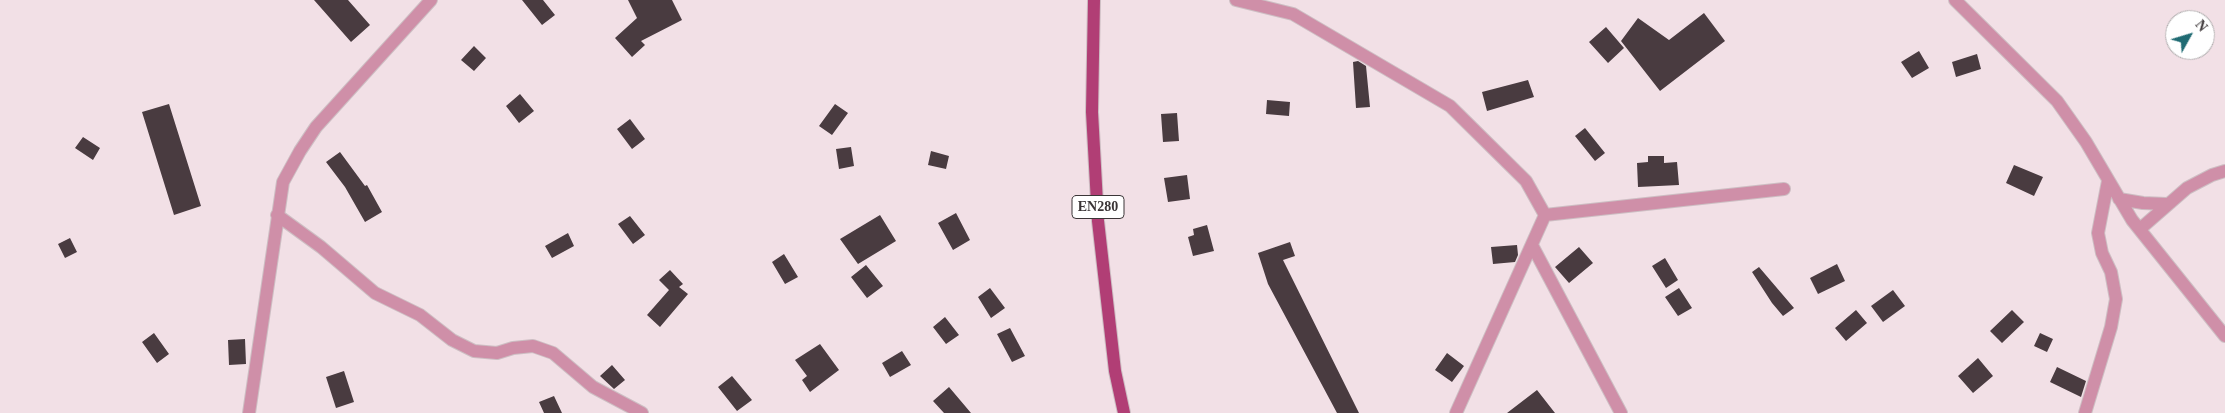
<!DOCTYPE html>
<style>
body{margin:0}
#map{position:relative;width:2225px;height:413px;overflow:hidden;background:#f2e0e6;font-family:Georgia,serif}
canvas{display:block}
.north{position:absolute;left:2165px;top:10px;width:50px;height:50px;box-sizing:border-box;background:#fff;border:1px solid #b1aeaf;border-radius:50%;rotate:51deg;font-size:14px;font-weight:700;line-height:20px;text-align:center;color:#3b3537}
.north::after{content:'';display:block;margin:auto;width:18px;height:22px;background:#206b73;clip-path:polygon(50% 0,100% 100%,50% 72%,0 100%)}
</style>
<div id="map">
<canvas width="2225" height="413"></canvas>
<div class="north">N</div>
</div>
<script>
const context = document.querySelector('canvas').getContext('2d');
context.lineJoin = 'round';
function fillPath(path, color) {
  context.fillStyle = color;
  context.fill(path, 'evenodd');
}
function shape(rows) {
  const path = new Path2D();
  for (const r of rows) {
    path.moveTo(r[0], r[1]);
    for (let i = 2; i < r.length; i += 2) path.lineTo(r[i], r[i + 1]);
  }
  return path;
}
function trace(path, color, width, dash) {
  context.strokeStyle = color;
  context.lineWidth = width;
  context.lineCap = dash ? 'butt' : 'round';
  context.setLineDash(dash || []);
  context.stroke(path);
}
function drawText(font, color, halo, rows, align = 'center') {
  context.font = font + ' Georgia,serif';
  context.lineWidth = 5;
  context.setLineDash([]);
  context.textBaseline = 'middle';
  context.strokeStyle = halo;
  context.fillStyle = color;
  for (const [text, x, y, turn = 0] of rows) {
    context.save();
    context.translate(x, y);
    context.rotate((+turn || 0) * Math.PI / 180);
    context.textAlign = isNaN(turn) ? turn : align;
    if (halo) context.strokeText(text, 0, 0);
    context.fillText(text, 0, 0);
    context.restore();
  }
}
const building = shape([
 [314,0,348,0,370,25,351,42],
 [522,0,543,0,555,15,542,25],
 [628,0,672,0,682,20,641,41,645,45,632,57,615,38,637,18],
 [1704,13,1725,41,1660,91,1621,41,1638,18,1669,40],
 [1606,27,1624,48,1608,63,1589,42],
 [474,46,486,58,474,71,461,60],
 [1919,51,1929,68,1912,78,1901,62],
 [1977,54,1981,69,1956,77,1952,62],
 [1358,61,1366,66,1370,107,1356,108,1353,62],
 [1528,80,1534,97,1487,111,1482,92],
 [520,94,534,111,519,123,506,106],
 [1267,100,1290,102,1289,116,1266,114],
 [169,104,201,206,174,215,142,112],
 [835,104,848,113,832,135,819,126],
 [1177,113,1179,141,1163,142,1161,114],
 [630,119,645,139,632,149,617,129],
 [1585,128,1605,153,1595,161,1575,136],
 [83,137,100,148,93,160,75,148],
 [851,147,854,166,839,169,836,149],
 [931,151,949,156,946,169,928,165],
 [340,152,365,186,367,185,382,212,365,222,345,187,326,162],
 [1648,156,1664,156,1664,163,1677,162,1679,185,1638,187,1637,163,1648,162],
 [2014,165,2043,177,2034,196,2006,183],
 [1187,175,1190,199,1168,202,1164,178],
 [956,213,970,240,953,250,938,223],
 [880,215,896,241,858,264,840,239],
 [630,216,645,235,633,244,618,224],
 [1207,225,1214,251,1193,256,1188,237,1194,235,1193,229],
 [568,233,574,246,552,258,545,246],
 [70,238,77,252,65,258,58,244],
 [1290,242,1295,256,1283,260,1359,413,1337,413,1268,284,1258,253],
 [1517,245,1518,255,1515,262,1493,264,1491,247],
 [1579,247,1593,263,1569,283,1555,267],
 [784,254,798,277,785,284,772,262],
 [1665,258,1678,280,1666,288,1652,266],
 [1837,264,1845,281,1818,294,1810,278],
 [866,265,883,286,867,298,851,277],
 [1759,267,1794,308,1783,316,1772,303,1752,272],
 [670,270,683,284,679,287,688,294,660,327,647,315,669,290,659,280],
 [990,288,1005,308,991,318,978,297],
 [1679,288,1692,308,1678,316,1665,297],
 [1893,290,1905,306,1883,322,1871,306],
 [1856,310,1867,323,1846,341,1835,328],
 [2012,310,2024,322,2002,343,1990,331],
 [945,317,959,335,946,344,933,327],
 [1010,328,1025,356,1012,362,997,334],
 [154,333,169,354,157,363,142,342],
 [2040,333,2053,339,2047,352,2034,346],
 [245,339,246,364,229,365,228,340],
 [820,344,839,370,810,392,802,380,807,376,795,360],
 [902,351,911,365,890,377,882,363],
 [1447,353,1464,366,1452,382,1435,370],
 [1978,358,1993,376,1973,393,1958,376],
 [612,365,625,380,614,389,600,376],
 [2057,367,2086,381,2081,397,2050,382],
 [344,371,354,402,336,408,326,377],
 [732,376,752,400,737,411,718,387],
 [949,387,971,413,944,413,933,401],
 [1537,390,1555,413,1507,413],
 [554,396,562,413,544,413,539,402]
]);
const minor = shape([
 [1236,0,1293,14,1450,106,1526,181,1545,215],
 [1955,0,2057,101,2086,142,2132,220,2225,336],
 [2119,199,2143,203,2167,204],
 [277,215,321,247,375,293,420,315,452,340,474,351,497,353,513,348,533,346,553,353,593,387,642,413],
 [2140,229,2187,188,2212,175,2225,171],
 [1533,247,1621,413],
 [249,413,283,182,300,151,316,127,431,0],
 [1456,413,1545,215,1784,189],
 [2085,413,2111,327,2116,299,2111,272,2102,253,2098,233,2108,181]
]);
const major = shape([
 [1094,0,1092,112,1098,221,1115,371,1124,413]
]);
const shields = [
 [1098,207,52]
];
const shieldNames = [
 ["EN280",1098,207]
];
fillPath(building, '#493b40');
trace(minor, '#cdbec3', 14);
trace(major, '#cdbec3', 14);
trace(minor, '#cf8fa8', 12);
trace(major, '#b13e75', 12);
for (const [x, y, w] of shields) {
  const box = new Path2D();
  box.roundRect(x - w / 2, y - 11.5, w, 23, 4);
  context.fillStyle = '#fff';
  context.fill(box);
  trace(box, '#3b3537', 1);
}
drawText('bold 14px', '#3b3537', null, shieldNames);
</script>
